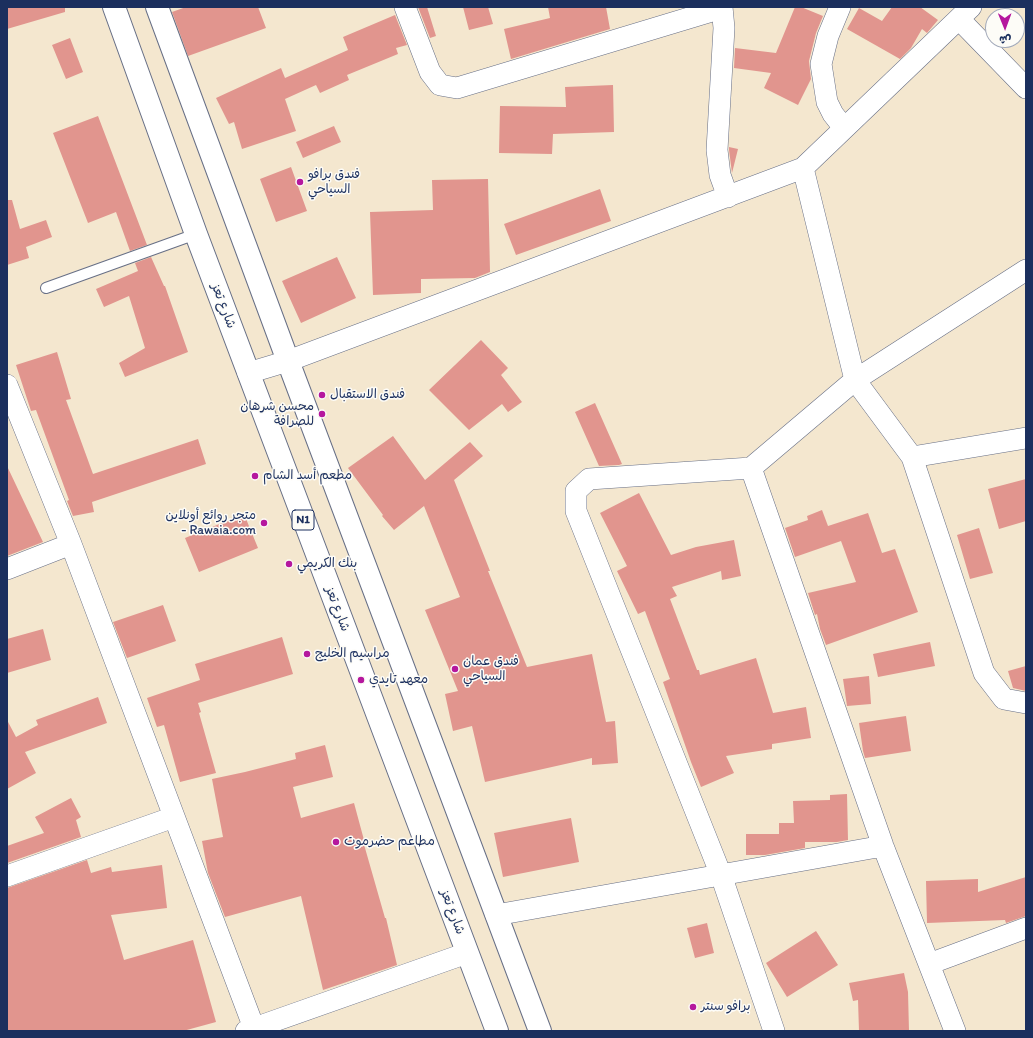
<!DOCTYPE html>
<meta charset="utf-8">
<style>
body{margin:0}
#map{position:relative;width:1033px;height:1038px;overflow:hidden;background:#f4e7cf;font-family:Itim,"Playpen Sans Arabic",sans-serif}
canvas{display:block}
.frame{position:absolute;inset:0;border:8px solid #1b2f5e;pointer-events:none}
.north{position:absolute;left:985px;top:8px;width:40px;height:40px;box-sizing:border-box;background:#fdfcf7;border:1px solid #a3aaba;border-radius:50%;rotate:179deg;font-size:11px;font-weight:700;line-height:16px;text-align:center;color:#1b2f5e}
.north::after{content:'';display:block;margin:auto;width:14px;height:18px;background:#b5179e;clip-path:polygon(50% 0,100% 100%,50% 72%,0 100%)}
</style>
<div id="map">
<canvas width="1033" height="1038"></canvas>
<div class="frame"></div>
<div class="north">ش</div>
</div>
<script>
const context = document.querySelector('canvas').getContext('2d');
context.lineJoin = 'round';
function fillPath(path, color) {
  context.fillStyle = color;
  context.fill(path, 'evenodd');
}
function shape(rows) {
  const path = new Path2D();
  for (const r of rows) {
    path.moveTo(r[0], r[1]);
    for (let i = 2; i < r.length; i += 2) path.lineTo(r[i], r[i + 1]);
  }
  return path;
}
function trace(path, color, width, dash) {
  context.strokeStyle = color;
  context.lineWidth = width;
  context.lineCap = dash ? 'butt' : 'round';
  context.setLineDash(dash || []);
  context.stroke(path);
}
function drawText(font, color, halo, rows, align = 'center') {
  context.font = font + ' Itim,"Playpen Sans Arabic",sans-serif';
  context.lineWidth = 3;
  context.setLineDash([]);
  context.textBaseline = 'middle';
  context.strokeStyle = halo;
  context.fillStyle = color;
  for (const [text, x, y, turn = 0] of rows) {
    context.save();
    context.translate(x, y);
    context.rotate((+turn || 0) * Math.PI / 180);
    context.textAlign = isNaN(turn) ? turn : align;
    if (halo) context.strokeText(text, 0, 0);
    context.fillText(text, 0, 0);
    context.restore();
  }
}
const building = shape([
 [7,7,65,7,65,12,7,29],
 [186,7,258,7,266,28,188,56,172,12],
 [418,7,427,7,436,36,430,38],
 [463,7,488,7,493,24,469,30],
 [548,7,606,7,610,29,511,59,504,29,550,18],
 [795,7,801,7,823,16,816,33,809,61,811,79,798,105,764,88,771,73,734,68,735,48,776,53],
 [892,7,920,7,938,20,927,33,922,29,911,48,900,59,847,29,859,8,882,21],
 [395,15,407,45,396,48,398,54,347,75,349,80,320,93,316,85,285,99,296,131,242,149,234,122,229,124,216,98,281,68,285,78,348,50,343,37],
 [70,38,83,72,66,79,52,45],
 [613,85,614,132,553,134,552,154,499,153,500,106,566,107,565,87],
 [98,116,147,245,130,251,116,212,88,223,53,133],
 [334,126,341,142,303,158,296,142],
 [729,147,738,149,732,173,729,150],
 [291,167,307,211,276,222,260,179],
 [488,179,490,272,475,278,421,279,421,293,373,295,370,212,433,210,432,180],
 [600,189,611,221,516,255,504,224],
 [7,200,12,200,20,229,46,220,52,237,26,247,29,258,7,265],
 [151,257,164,286,165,286,188,352,125,377,119,363,145,348,129,296,104,307,96,289,138,271,135,263],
 [337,257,356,298,301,323,282,281],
 [481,340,508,368,501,375,522,402,508,412,502,404,469,430,429,390],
 [57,352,71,399,66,400,93,474,198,439,206,464,92,502,94,512,73,516,67,501,69,500,36,410,31,411,16,365],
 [595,403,622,464,619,465,599,466,575,412],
 [393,436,425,480,470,442,483,456,454,480,490,571,488,571,527,667,592,654,606,722,615,721,618,763,592,765,592,758,485,782,472,726,453,731,445,694,458,691,425,610,460,597,424,506,394,530,382,516,383,515,348,468],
 [7,466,43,542,7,556],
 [1026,479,1026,521,999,529,988,489],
 [639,493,671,555,696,547,734,540,741,576,722,580,721,571,672,587,677,596,670,599,697,670,699,670,700,675,756,658,773,713,806,707,811,738,772,744,772,749,726,756,734,773,701,787,691,762,663,682,670,679,645,611,638,614,617,571,627,566,600,513],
 [822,510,828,526,868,513,882,553,895,549,918,612,826,645,820,629,817,614,815,615,808,593,856,582,841,541,795,557,785,528,808,520,807,516],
 [244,514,258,548,199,572,185,538],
 [979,528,993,573,970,579,957,535],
 [163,605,176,641,127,658,113,622],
 [43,629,51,660,7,673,7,639],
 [282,637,293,674,198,703,201,712,199,713,216,773,180,782,164,725,157,727,147,698,200,680,195,664],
 [930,642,935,666,878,677,873,654],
 [1026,666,1026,691,1013,688,1008,671],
 [869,676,871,704,847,706,843,679],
 [98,697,107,723,25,752,36,773,7,789,7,720,16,737,38,725,36,720],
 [906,716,911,751,865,758,863,751,859,723],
 [325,745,333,777,293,787,301,818,354,803,364,840,363,841,385,918,386,918,397,965,323,990,301,896,225,917,208,873,202,841,223,837,212,779,245,772,296,759,295,753],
 [847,794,848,840,837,842,805,842,805,848,765,855,746,855,746,834,779,834,779,823,794,823,793,801,830,800,830,795],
 [71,798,81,817,76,820,81,837,7,863,7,846,44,833,35,817],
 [571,818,579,862,503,877,494,833],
 [87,860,91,873,111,867,112,872,162,865,167,908,111,915,124,960,193,940,216,1022,183,1031,7,1031,7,888],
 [1026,877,1026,916,1006,923,1005,920,927,923,926,881,978,879,978,892],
 [707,923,714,953,695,958,687,928],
 [816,931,838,965,787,997,766,963],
 [904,973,908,992,909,1031,859,1031,858,1000,853,1001,849,983]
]);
const service = shape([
 [46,288,196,234]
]);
const minor = shape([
 [405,7,430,72,440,85,457,88,722,8],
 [722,7,724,28,717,150,720,175,728,197],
 [840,7,828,36,821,64,827,102,833,114,844,128],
 [959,19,1026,88],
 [803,168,855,380,912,457,984,673,1004,699,1026,703],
 [248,373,288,361,803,168,971,7],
 [7,385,71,544,254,1028],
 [912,457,1026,438],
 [751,468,883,846,955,1031],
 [7,569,71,544],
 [7,876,174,817],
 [496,915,883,846],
 [929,964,1026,928],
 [246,1031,467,953],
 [774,1031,721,875,576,511,576,491,589,479,751,468,855,380,1026,270]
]);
const trunk = shape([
 [114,7,196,234,497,1031],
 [157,7,288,361,540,1031]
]);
const markers = [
 [300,182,4,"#b5179e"],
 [322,395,4,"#b5179e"],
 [322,414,4,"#b5179e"],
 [255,476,4,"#b5179e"],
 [264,523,4,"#b5179e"],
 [289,564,4,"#b5179e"],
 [307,654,4,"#b5179e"],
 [455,669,4,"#b5179e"],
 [361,680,4,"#b5179e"],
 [336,842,4,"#b5179e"],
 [693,1007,4,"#b5179e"]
];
const shields = [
 [303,520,22]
];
const shieldNames = [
 ["N1",303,520]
];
const poiNames = [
 ["فندق برافو",308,175],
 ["السياحي",308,190],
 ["فندق الاستقبال",330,395],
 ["محسن شرهان",314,407,"right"],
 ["للصرافة",314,422,"right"],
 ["مطعم أسد الشام",263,476],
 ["متجر روائع أونلاين",256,516,"right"],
 ["- Rawaia.com",256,531,"right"],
 ["بنك الكريمي",297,564],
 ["مراسيم الخليج",315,654],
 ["فندق عمان",463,662],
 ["السياحي",463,677],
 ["معهد تايدي",369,680],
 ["مطاعم حضرموت",344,842],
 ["برافو سنتر",701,1007]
];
const streetNames = [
 ["شارع تعز",223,306,69],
 ["شارع تعز",337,609,69],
 ["شارع تعز",452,912,69]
];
fillPath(building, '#e1958e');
trace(service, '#676f86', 12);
trace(minor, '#676f86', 22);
trace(trunk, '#676f86', 24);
trace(service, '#fff', 10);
trace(minor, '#fff', 21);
trace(trunk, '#fff', 22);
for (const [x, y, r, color] of markers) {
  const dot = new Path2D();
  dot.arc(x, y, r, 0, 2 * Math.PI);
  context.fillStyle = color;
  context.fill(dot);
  trace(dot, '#fdfcf7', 1.5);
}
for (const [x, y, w] of shields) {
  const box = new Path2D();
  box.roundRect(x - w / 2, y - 10, w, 20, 3);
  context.fillStyle = '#fdfcf7';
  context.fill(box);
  trace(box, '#1b2f5e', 1);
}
drawText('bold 12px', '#1b2f5e', null, shieldNames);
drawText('13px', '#1b2f5e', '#fdfcf7', poiNames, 'left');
drawText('13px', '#1b2f5e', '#fdfcf7', streetNames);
</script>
